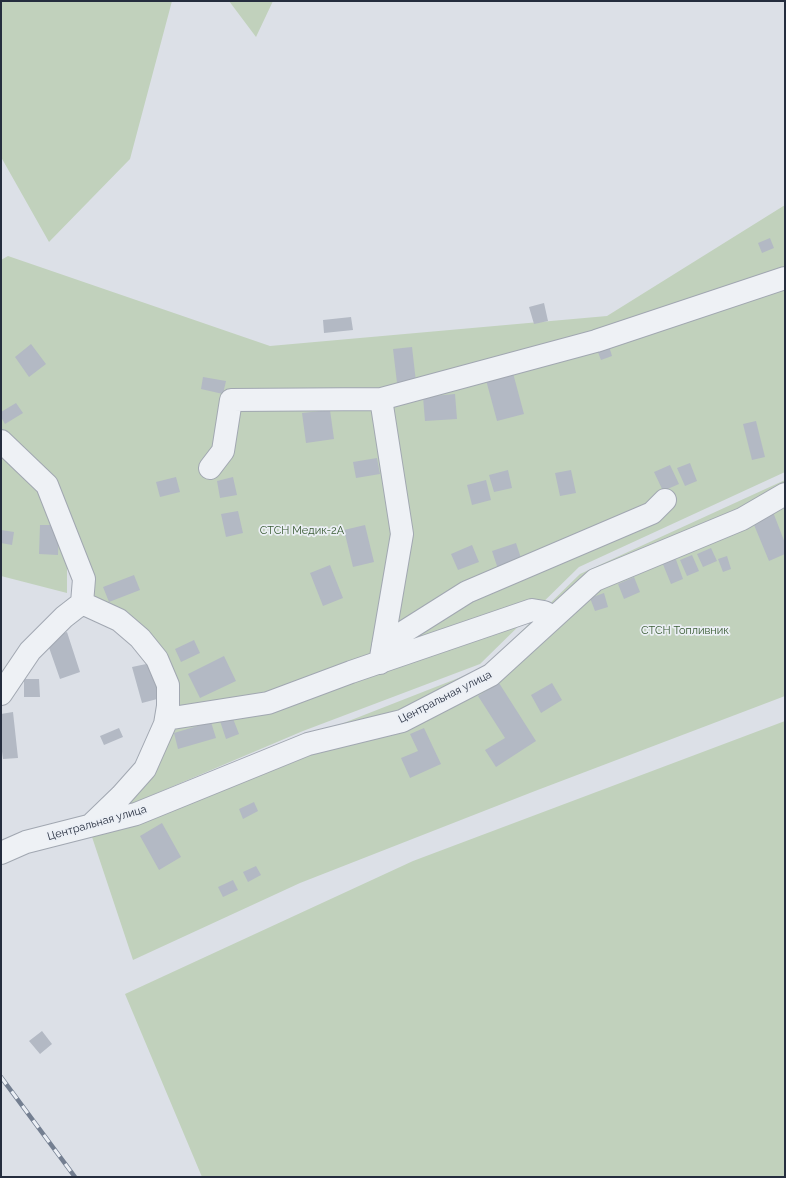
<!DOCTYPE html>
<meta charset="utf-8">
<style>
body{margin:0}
#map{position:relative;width:786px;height:1178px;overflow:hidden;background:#dce0e7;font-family:Raleway,sans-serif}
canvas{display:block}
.frame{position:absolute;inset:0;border:2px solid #252d3e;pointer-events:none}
</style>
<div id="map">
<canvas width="786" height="1178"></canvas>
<div class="frame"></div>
</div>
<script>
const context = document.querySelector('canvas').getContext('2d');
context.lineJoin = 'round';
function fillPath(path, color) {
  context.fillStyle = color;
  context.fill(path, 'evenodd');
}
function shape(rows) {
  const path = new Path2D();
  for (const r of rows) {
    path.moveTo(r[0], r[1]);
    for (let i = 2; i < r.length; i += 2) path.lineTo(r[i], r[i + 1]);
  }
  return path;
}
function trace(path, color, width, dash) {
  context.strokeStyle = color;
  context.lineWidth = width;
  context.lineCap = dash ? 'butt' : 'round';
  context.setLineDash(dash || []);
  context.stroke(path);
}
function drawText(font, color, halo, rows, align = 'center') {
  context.font = font + ' Raleway,sans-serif';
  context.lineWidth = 3.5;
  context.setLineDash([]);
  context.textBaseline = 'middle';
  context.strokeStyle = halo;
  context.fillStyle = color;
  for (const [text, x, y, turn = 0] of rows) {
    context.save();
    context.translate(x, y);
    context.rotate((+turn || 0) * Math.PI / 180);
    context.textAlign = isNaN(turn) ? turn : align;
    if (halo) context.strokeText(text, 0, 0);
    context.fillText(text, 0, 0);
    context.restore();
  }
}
const green = shape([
 [1,1,172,1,130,159,49,242,1,157],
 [229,1,273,1,256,37],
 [785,205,785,472,579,567,480,664,303,731,117,810,140,763,173,680,87,599,67,550,67,593,1,576,1,260,8,256,270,346,607,316],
 [785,480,785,696,535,791,300,883,133,960,91,834,336,726,484,668,580,574],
 [785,721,785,1177,202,1177,125,994,413,861]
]);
const building = shape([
 [770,238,774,248,762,253,758,243],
 [544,303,548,321,534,324,529,307],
 [351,317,353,330,324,333,323,320],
 [608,343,612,356,601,360,596,347],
 [31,344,46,364,29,377,15,357],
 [412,347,416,382,397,383,393,349],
 [513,373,524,414,497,421,486,380],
 [203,377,226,381,223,394,201,389],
 [455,394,457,419,425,421,423,397],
 [16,403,23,413,5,424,1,417,1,412],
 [330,410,334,439,306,443,302,413],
 [756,421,765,457,752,460,743,424],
 [377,458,380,474,356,478,353,462],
 [690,463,697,481,685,486,677,468],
 [670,465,679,484,663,491,654,472],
 [508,470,512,488,494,492,489,475],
 [571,470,576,493,560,496,555,473],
 [176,477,180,492,160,497,156,482],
 [233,477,237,495,220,498,217,481],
 [486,480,491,500,472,505,467,485],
 [238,511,243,533,226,537,221,514],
 [773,512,785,543,785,554,769,561,752,520],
 [40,525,59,525,58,555,39,554],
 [365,525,374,562,353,567,344,530],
 [1,530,14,532,12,545,1,543],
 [516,543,522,561,498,569,492,551],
 [472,545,479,562,458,570,451,554],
 [711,548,717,561,703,567,697,554],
 [692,555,699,571,687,576,680,560],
 [727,556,731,569,723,572,718,559],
 [675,557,683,579,671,584,662,562],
 [330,565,343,598,323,606,310,573],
 [134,575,140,590,109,602,103,587],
 [634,577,640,592,624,599,618,584],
 [604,593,608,607,595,611,590,598],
 [67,632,80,672,60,679,46,639],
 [194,640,200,653,181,662,175,649],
 [224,656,236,681,200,698,188,674],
 [151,663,161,698,142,703,132,667],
 [24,679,39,679,40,697,24,697],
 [499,683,536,741,496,767,485,750,505,738,478,696],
 [552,683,562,700,541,713,531,695],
 [13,712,18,758,3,759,1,744,1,714],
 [232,716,239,734,226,739,220,721],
 [211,722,216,738,178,749,174,733],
 [119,728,123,737,104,745,100,736],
 [424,728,441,764,410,778,401,758,418,751,410,734],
 [254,802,258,811,243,819,239,809],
 [162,823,181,857,159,870,140,836],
 [256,866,261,875,248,882,243,872],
 [233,880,238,890,223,897,218,887],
 [42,1031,52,1044,40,1054,29,1041]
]);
const minor = shape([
 [1,441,47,485,84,579,82,603,64,617,30,651,1,694],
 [210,468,223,451,231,400,381,399],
 [82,603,119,620,140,638,157,659,168,685,168,706,165,724,145,769,121,796,92,824],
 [383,645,467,592,652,513,665,500],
 [380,663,402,534,381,399,596,341,785,278],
 [166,719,268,703,351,672,532,610,544,612,554,617],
 [1,853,26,842,136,814,308,744,402,721,491,675,595,580,742,519,785,494]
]);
const rail = shape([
 [1,1077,75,1177]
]);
const parkNames = [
 ["СТСН Медик-2А",302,531],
 ["СТСН Топливник",685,631]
];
const streetNames = [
 ["Центральная улица",445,697,-27],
 ["Центральная улица",97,823,-16]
];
fillPath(green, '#c1d1bc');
fillPath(building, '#b3b9c4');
trace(minor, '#a1a7b1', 24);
trace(minor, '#eef1f5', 22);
trace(rail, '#747f91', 4.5);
trace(rail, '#ebeff5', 3, [9]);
drawText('11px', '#385a32', '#ebeff5', parkNames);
drawText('11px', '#252d3e', '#ebeff5', streetNames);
</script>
